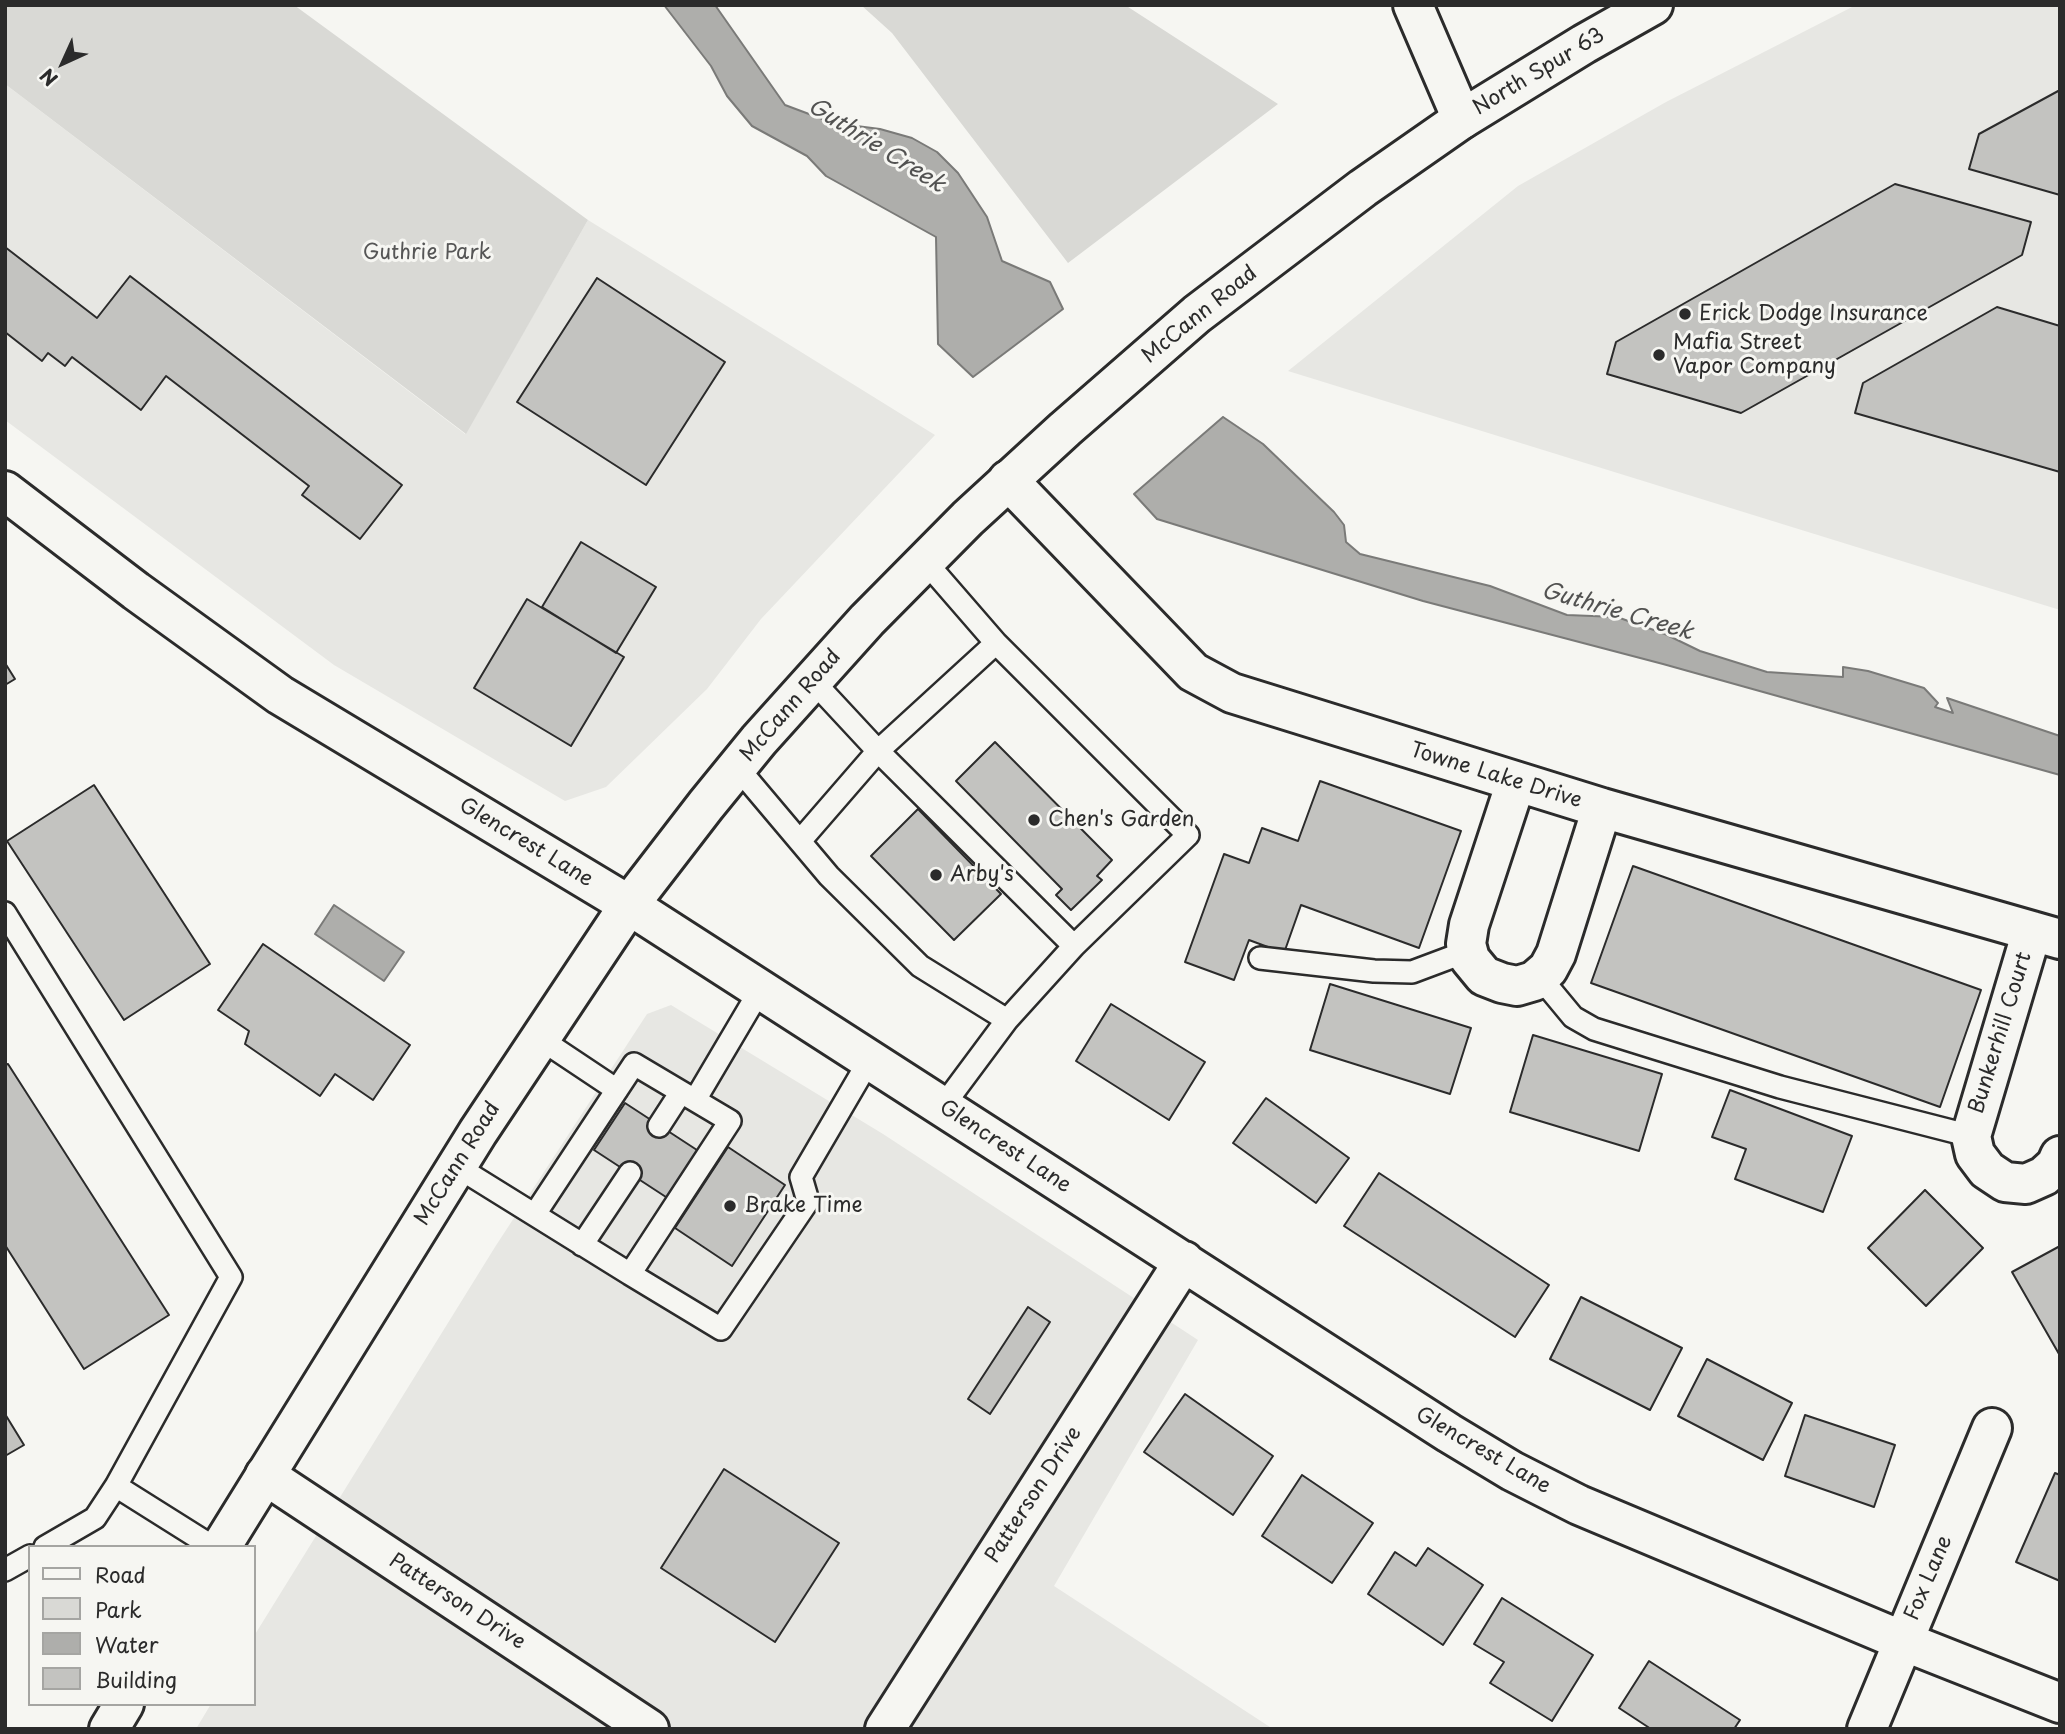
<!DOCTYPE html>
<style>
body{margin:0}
#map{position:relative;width:2065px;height:1734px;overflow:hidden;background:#f6f6f2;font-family:"Playpen Sans",sans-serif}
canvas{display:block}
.frame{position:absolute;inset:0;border:7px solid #2b2b2b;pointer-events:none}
.legend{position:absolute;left:28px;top:1545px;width:228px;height:161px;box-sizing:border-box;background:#f6f6f2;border:2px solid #a5a5a2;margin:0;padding:9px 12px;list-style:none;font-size:21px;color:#2b2b2b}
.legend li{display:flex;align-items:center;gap:14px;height:35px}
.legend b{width:35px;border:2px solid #a5a5a2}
.north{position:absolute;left:28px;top:28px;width:70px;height:70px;-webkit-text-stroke:5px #f6f6f2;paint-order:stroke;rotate:225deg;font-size:19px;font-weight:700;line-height:28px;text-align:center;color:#2b2b2b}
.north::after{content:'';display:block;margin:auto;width:24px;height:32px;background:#2b2b2b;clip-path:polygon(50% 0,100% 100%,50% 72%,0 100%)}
</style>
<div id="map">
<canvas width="2065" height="1734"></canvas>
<div class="frame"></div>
<ul class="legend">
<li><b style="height:9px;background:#f6f6f2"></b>Road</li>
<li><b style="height:19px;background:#d9d9d5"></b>Park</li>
<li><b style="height:19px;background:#aeaeab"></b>Water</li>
<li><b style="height:19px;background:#c3c3c0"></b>Building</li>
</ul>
<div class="north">N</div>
</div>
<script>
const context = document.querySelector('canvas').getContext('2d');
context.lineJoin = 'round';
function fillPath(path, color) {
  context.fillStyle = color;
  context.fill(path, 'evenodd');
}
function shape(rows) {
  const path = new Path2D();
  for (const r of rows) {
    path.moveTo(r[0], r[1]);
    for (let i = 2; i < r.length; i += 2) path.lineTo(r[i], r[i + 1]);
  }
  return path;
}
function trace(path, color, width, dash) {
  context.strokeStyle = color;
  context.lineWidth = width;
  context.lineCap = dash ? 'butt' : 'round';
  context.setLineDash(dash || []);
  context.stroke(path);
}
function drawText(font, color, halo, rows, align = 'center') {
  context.font = font + ' "Playpen Sans",sans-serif';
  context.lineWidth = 6;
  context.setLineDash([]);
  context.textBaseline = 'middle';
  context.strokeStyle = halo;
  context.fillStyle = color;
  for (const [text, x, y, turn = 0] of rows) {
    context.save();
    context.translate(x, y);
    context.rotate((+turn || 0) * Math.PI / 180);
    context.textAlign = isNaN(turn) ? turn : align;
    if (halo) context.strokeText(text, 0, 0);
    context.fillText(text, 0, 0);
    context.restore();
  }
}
const built = shape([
 [1856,5,2060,5,2060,610,1288,371,1518,186,1666,102],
 [5,84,465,434,588,220,935,435,761,619,707,689,606,787,565,801,334,665,5,420],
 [671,1005,883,1134,1198,1340,1054,1586,1273,1729,196,1729,211,1704,254,1704,254,1636,495,1247,647,1014]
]);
const green = shape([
 [5,5,294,5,588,220,466,434,5,84],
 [861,5,1125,5,1278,104,1068,263,892,33]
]);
const water = shape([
 [664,5,715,5,785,105,833,123,880,129,912,138,937,152,958,173,987,217,1002,261,1050,282,1063,309,973,377,938,344,936,237,826,176,807,156,752,126,727,96,711,66,664,5],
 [1223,417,1263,444,1334,512,1344,525,1346,542,1360,554,1490,586,1567,615,1617,617,1665,634,1700,651,1767,672,1843,677,1843,667,1868,671,1924,688,1938,703,1935,707,1953,713,1947,698,2060,736,2060,775,1663,664,1423,601,1157,519,1134,494,1223,417],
 [334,905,404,952,384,981,315,934,334,905]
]);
const building = shape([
 [2060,90,2060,195,1969,169,1979,134,2060,90],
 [1895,184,2031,222,2022,255,1741,413,1607,374,1616,342,1895,184],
 [5,247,97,318,130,276,402,485,360,539,302,495,309,486,166,376,141,410,72,357,65,366,48,353,42,361,5,332,5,247],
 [597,278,725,362,646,485,517,402,597,278],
 [1997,307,2060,326,2060,472,1855,413,1863,383,1997,307],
 [581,542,656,587,616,653,542,607,581,542],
 [527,599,624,657,571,746,474,688,527,599],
 [5,663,15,679,5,685,5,663],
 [995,742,1112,860,1097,876,1102,880,1071,910,1056,895,1062,889,956,781,995,742],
 [1320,781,1461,831,1419,948,1301,905,1284,953,1249,940,1234,980,1185,962,1224,854,1249,863,1262,828,1298,841,1320,781],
 [94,785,210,964,124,1020,7,841,94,785],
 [918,809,1001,894,954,940,871,856,918,809],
 [1633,866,1981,990,1940,1107,1591,983,1633,866],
 [263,944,410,1045,373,1100,335,1074,320,1096,245,1044,249,1031,218,1010,263,944],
 [1330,984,1471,1028,1450,1094,1310,1050,1330,984],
 [1111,1004,1205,1062,1169,1120,1076,1061,1111,1004],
 [1533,1035,1662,1074,1639,1151,1510,1112,1533,1035],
 [8,1064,169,1315,84,1369,5,1245,5,1065,8,1064],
 [1730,1090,1852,1136,1823,1212,1735,1179,1746,1149,1712,1137,1730,1090],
 [1266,1098,1349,1158,1316,1203,1233,1143,1266,1098],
 [625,1103,700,1152,669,1199,594,1150,625,1103],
 [728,1147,785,1185,732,1266,675,1228,728,1147],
 [1379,1173,1549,1285,1515,1337,1344,1226,1379,1173],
 [1925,1190,1983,1248,1926,1306,1868,1248,1925,1190],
 [2060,1246,2060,1354,2059,1354,2012,1272,2060,1246],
 [1581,1297,1682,1348,1650,1410,1550,1359,1581,1297],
 [1028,1307,1050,1322,990,1414,968,1399,1028,1307],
 [1707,1359,1792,1403,1763,1460,1678,1416,1707,1359],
 [1185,1394,1273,1456,1233,1515,1144,1452,1185,1394],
 [5,1414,24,1445,5,1456,5,1414],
 [1805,1415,1895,1445,1874,1507,1785,1476,1805,1415],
 [724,1469,839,1543,775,1642,661,1568,724,1469],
 [2055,1473,2060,1475,2060,1581,2016,1562,2055,1473],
 [1302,1475,1373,1523,1332,1583,1262,1536,1302,1475],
 [1428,1548,1483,1585,1443,1645,1368,1594,1395,1552,1416,1566,1428,1548],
 [1502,1598,1593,1655,1552,1721,1490,1683,1504,1662,1474,1644,1502,1598],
 [1649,1661,1740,1720,1734,1729,1651,1729,1619,1708,1649,1661]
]);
const lane = shape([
 [996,643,1188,835,1074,946,1007,1020],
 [812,680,878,751,1074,946],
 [737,767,829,876,920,966,1007,1020,943,1106],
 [800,841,878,751,996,643,924,560],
 [5,913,231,1277,116,1486,95,1518,45,1547],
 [1260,958,1374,971,1412,972,1468,951],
 [1539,976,1573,1017,1594,1029,1780,1087,1971,1136],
 [539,1038,617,1090],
 [695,1100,760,990],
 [659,1126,681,1092],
 [456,1166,630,1274,730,1121,634,1064,535,1214],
 [582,1245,630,1173],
 [630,1274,721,1329,808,1201,801,1177,870,1059],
 [116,1486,213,1547],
 [5,1570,30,1556]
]);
const street = shape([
 [1008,480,1193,672,1232,693,1602,808,2060,939],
 [1516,782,1469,925,1466,944,1470,959,1484,976,1502,983,1517,986,1534,981,1548,969,1556,954,1602,808],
 [629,905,1449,1433,1512,1471,1579,1505,1903,1641,2060,1703],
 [2032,931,1971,1136,1975,1154,1987,1170,2005,1182,2026,1184,2044,1176,2056,1165,2060,1156],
 [265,1475,649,1729],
 [885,1729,1184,1261],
 [1867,1729,1992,1428]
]);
const secondary = shape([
 [1413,5,1462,119],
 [5,491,136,591,280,695,629,905]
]);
const primary = shape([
 [221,1547,478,1132,629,905,706,805,759,740,867,620,968,518,1065,429,1197,314,1363,188,1462,119,1584,44,1653,5],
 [109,1729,124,1704]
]);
const markers = [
 [1685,314,7,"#2b2b2b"],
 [1659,355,7,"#2b2b2b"],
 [1034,820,7,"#2b2b2b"],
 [936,875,7,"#2b2b2b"],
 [730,1206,7,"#2b2b2b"]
];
const streetNames = [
 ["North Spur 63",1539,72,-31],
 ["McCann Road",1200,315,-39],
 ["McCann Road",791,706,-49],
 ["Towne Lake Drive",1496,776,17],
 ["Glencrest Lane",526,843,31],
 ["Bunkerhill Court",2001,1033,-73],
 ["Glencrest Lane",1005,1147,33],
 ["McCann Road",458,1164,-58],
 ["Glencrest Lane",1483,1451,30],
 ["Patterson Drive",1034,1495,-57],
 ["Fox Lane",1929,1578,-67],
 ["Patterson Drive",457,1602,33]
];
const parkNames = [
 ["Guthrie Park",427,253]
];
const poiNames = [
 ["Erick Dodge Insurance",1699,314],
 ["Mafia Street",1673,343],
 ["Vapor Company",1673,367],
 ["Chen's Garden",1048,820],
 ["Arby's",950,875],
 ["Brake Time",744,1206]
];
const waterNames = [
 ["Guthrie Creek",876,146,32],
 ["Guthrie Creek",1617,612,16]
];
fillPath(built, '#e7e7e3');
fillPath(green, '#d9d9d5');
fillPath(water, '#aeaeab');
trace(water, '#7a7a78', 2);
fillPath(building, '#c3c3c0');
trace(building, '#2b2b2b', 2);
trace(lane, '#2b2b2b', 26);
trace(street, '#2b2b2b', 44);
trace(secondary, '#2b2b2b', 44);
trace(primary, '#2b2b2b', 44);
trace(lane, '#f6f6f2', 21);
trace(street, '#f6f6f2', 38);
trace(secondary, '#f6f6f2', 38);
trace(primary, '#f6f6f2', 38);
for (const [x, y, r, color] of markers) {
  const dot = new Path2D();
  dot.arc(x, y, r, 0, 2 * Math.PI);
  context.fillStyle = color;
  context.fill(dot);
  trace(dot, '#f6f6f2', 2.5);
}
drawText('21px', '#2b2b2b', '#f6f6f2', streetNames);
drawText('21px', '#565656', '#f6f6f2', parkNames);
drawText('21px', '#2b2b2b', '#f6f6f2', poiNames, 'left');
drawText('italic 23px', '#525251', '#f6f6f2', waterNames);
</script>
